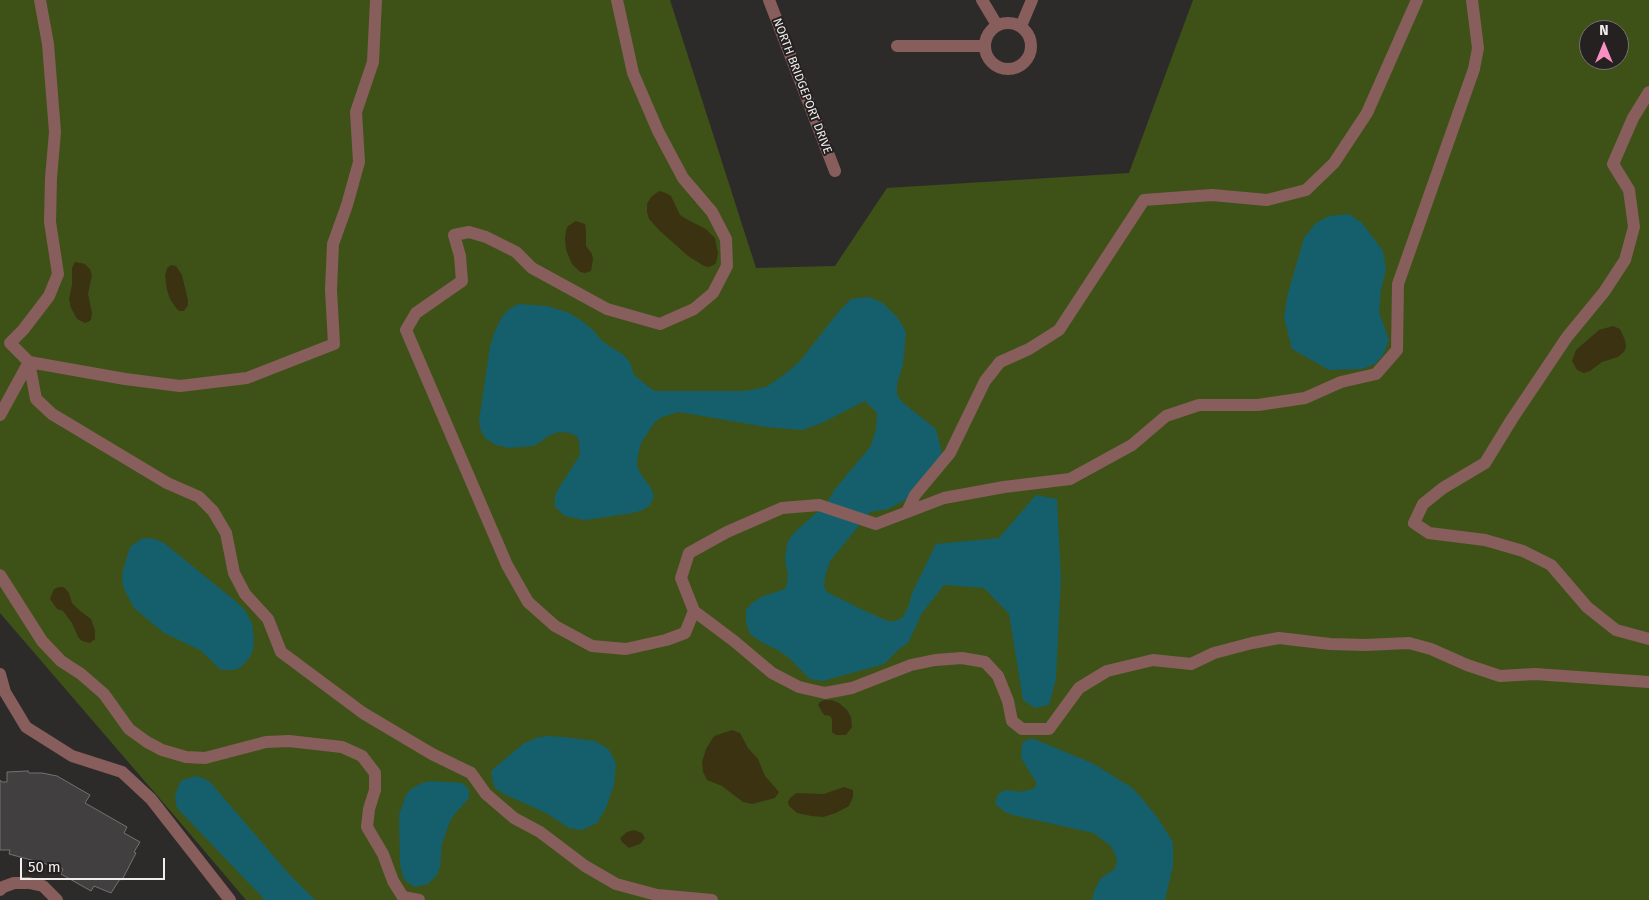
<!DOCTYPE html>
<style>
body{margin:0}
#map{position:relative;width:1649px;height:900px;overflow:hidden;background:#2d2b29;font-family:"Fira Sans",sans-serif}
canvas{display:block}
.north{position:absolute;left:1579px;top:20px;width:50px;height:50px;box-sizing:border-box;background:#242120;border:1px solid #767372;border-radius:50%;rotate:0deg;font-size:14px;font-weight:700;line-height:20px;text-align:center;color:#f0efee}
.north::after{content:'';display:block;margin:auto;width:18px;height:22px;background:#fb8fc4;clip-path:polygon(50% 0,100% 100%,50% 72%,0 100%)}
.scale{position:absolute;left:20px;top:858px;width:145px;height:22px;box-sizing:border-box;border:2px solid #f0efee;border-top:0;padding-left:6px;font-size:15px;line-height:18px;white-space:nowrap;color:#f0efee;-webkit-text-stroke:4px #242120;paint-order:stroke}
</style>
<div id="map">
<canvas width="1649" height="900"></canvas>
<div class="north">N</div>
<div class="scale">50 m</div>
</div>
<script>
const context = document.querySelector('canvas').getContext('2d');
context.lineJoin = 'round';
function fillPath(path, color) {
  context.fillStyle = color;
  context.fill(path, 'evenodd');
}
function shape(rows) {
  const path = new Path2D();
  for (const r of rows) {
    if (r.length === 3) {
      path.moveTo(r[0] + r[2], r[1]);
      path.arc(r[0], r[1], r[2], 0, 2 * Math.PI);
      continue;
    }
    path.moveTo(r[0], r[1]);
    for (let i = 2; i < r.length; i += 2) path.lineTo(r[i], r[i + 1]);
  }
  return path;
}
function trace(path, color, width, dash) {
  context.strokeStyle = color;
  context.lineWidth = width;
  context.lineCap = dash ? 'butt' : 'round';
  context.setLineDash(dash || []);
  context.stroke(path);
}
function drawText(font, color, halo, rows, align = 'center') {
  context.font = font + ' "Fira Sans",sans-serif';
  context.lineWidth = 4;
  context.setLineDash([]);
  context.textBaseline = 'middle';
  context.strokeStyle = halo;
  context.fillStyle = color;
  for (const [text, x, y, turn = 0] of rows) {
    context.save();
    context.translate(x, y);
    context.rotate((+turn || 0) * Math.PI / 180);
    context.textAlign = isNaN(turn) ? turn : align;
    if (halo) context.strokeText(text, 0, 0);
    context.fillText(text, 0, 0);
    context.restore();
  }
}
const green = shape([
 [0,0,670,0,756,268,835,266,887,188,1129,173,1193,0,1649,0,1649,900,246,900,179,821,0,613],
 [1589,30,1619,30,1619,60,1589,60]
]);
const sand = shape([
 [659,191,666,193,671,196,680,215,690,221,706,229,715,238,718,253,716,263,714,265,708,267,704,266,688,256,660,231,649,219,647,212,647,204,651,197],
 [576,221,585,224,586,230,586,246,592,254,593,259,591,271,585,273,580,272,572,264,566,250,565,239,566,230,568,226],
 [75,262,85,264,90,269,92,275,88,294,92,313,91,320,88,322,85,323,77,319,71,308,69,299,72,285,72,268],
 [171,265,176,266,182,275,188,300,188,305,184,311,179,311,176,308,170,299,167,290,165,276,167,268],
 [1613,326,1620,329,1625,340,1626,347,1624,352,1618,357,1602,362,1590,371,1584,373,1577,370,1572,361,1576,350,1599,330],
 [59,587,64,587,69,593,72,603,79,610,91,619,95,630,95,639,90,643,82,641,78,637,72,623,63,611,57,609,50,599,54,589],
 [824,700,832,700,839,703,847,710,851,717,852,727,846,735,836,735,832,732,832,719,830,716,824,715,818,705,820,702],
 [732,730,740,733,748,748,758,759,765,776,779,792,775,798,752,804,743,802,722,786,707,780,703,772,702,762,706,749,714,736],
 [844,787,853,790,853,797,849,806,836,813,823,817,811,816,797,813,789,806,788,802,790,798,796,793,824,794],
 [634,830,642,833,645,838,640,844,629,848,622,842,620,838,627,832]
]);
const water = shape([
 [1349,214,1362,223,1383,251,1386,269,1381,290,1379,312,1389,340,1383,355,1375,364,1362,369,1329,370,1292,349,1284,317,1288,293,1304,238,1316,223,1329,216],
 [869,297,883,303,897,317,906,332,903,364,897,384,897,395,903,403,936,429,942,453,918,488,905,500,888,509,870,512,830,561,825,577,824,587,827,592,863,610,888,621,896,621,903,617,909,605,912,593,936,544,999,538,1036,495,1057,499,1061,578,1056,679,1049,705,1035,708,1023,700,1009,614,984,588,944,585,922,613,908,643,898,650,884,664,823,681,810,679,788,657,776,649,763,643,750,634,746,622,746,610,752,603,763,596,777,592,786,588,788,575,785,560,786,551,788,541,794,533,826,504,835,489,871,446,876,429,877,413,865,401,822,423,802,430,766,427,679,412,662,417,654,423,641,443,638,455,637,465,640,473,651,488,654,496,650,505,643,510,633,513,585,520,565,516,555,507,555,497,557,491,580,455,579,442,577,436,569,433,560,432,550,435,534,446,509,448,496,445,486,439,481,431,479,421,490,347,494,333,502,317,508,310,518,304,547,306,557,309,569,313,582,321,594,331,602,341,622,354,630,362,634,375,654,391,745,391,766,387,785,374,800,361,840,310,851,299],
 [143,538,155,539,164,543,234,600,245,610,252,624,254,639,253,650,250,657,241,667,234,670,221,670,200,650,164,633,134,608,124,589,122,580,123,570,130,547],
 [547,736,564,737,595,741,608,749,614,759,616,765,614,785,606,808,597,823,582,830,569,828,546,813,504,794,495,788,493,782,491,771,498,765,523,744,536,738],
 [1029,739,1034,739,1092,763,1131,787,1140,796,1157,817,1173,842,1173,866,1165,900,1092,900,1095,889,1101,878,1115,869,1117,860,1115,854,1110,845,1093,833,1013,815,1005,812,995,804,997,796,1001,792,1007,790,1020,792,1033,789,1036,786,1036,782,1021,758,1022,743],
 [197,776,209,781,217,790,288,873,315,900,265,900,177,808,175,797,179,784,182,780],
 [431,781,462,783,469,789,469,798,453,816,450,821,442,844,440,867,437,875,428,884,415,887,407,882,403,877,400,864,399,815,406,795,411,789,422,783]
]);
const building = shape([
 [28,771,29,773,42,773,57,776,90,795,85,803,127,827,124,833,140,842,134,852,136,853,122,880,120,879,111,893,94,886,91,891,61,874,63,869,52,862,50,865,9,854,10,850,0,850,0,780,2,782,7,782,7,772,28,771]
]);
const minor = shape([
 [40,0,48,44,55,132,51,178,50,222,58,274,49,296,23,330,10,343,29,362,36,399,52,414,167,483,199,497,213,511,226,533,234,573,245,594,268,619,281,652,363,713,432,754,471,773,486,794,514,818,540,832,585,866,616,884,657,895,712,900],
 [617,0,633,73,658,131,683,178,712,212,726,239,727,266,713,293,694,309,660,324,607,309,532,268,516,252,486,237,469,232,454,235,460,256,462,281,416,313,406,330,507,565,528,602,555,626,592,646,626,649,666,640,685,633,694,611,681,578,689,553,727,532,782,508,819,505,876,524,944,498,1004,487,1070,479,1132,445,1166,416,1199,405,1258,405,1305,398,1341,382,1376,374,1397,350,1398,284,1474,69,1478,48,1472,0],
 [769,0,835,171],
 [982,0,997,25],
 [1008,46,23],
 [1021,26,1032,0],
 [897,46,985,46],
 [1649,92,1633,118,1613,164,1629,190,1634,227,1625,260,1604,292,1567,337,1512,419,1485,463,1443,488,1423,504,1414,523,1429,533,1485,540,1523,551,1551,565,1587,607,1616,630,1649,639],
 [0,415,29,362,125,379,180,386,247,378,334,344,331,290,333,244,347,205,359,162,356,112,373,62,376,0],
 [907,512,915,495,950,453,985,381,1000,362,1029,349,1059,330,1144,200,1212,195,1267,200,1306,190,1334,163,1367,113,1417,0],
 [0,575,42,641,61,661,81,674,104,694,129,729,147,742,162,750,186,757,205,758,266,742,289,741,342,747,362,756,375,773,375,790,369,809,367,827,383,854,393,881,403,897,419,900],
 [694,611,734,641,772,673,799,687,825,693,852,688,911,665,935,660,962,658,985,662,998,676,1008,701,1012,721,1022,729,1049,729,1079,688,1107,671,1153,660,1191,664,1214,653,1252,643,1279,638,1330,644,1365,645,1409,643,1431,649,1467,665,1500,676,1535,674,1649,682],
 [0,674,5,692,26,727,72,756,122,772,151,799,230,900],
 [0,890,3,887,14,883,29,883,43,886,57,900]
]);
const streetNames = [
 ["NORTH BRIDGEPORT DRIVE",802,86,69]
];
fillPath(green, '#3e5218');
fillPath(sand, '#3b3212');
fillPath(water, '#145f6b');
fillPath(building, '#423f41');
trace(building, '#747173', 1);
trace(minor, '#875e5c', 12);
drawText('12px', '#f0efee', '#242120', streetNames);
</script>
